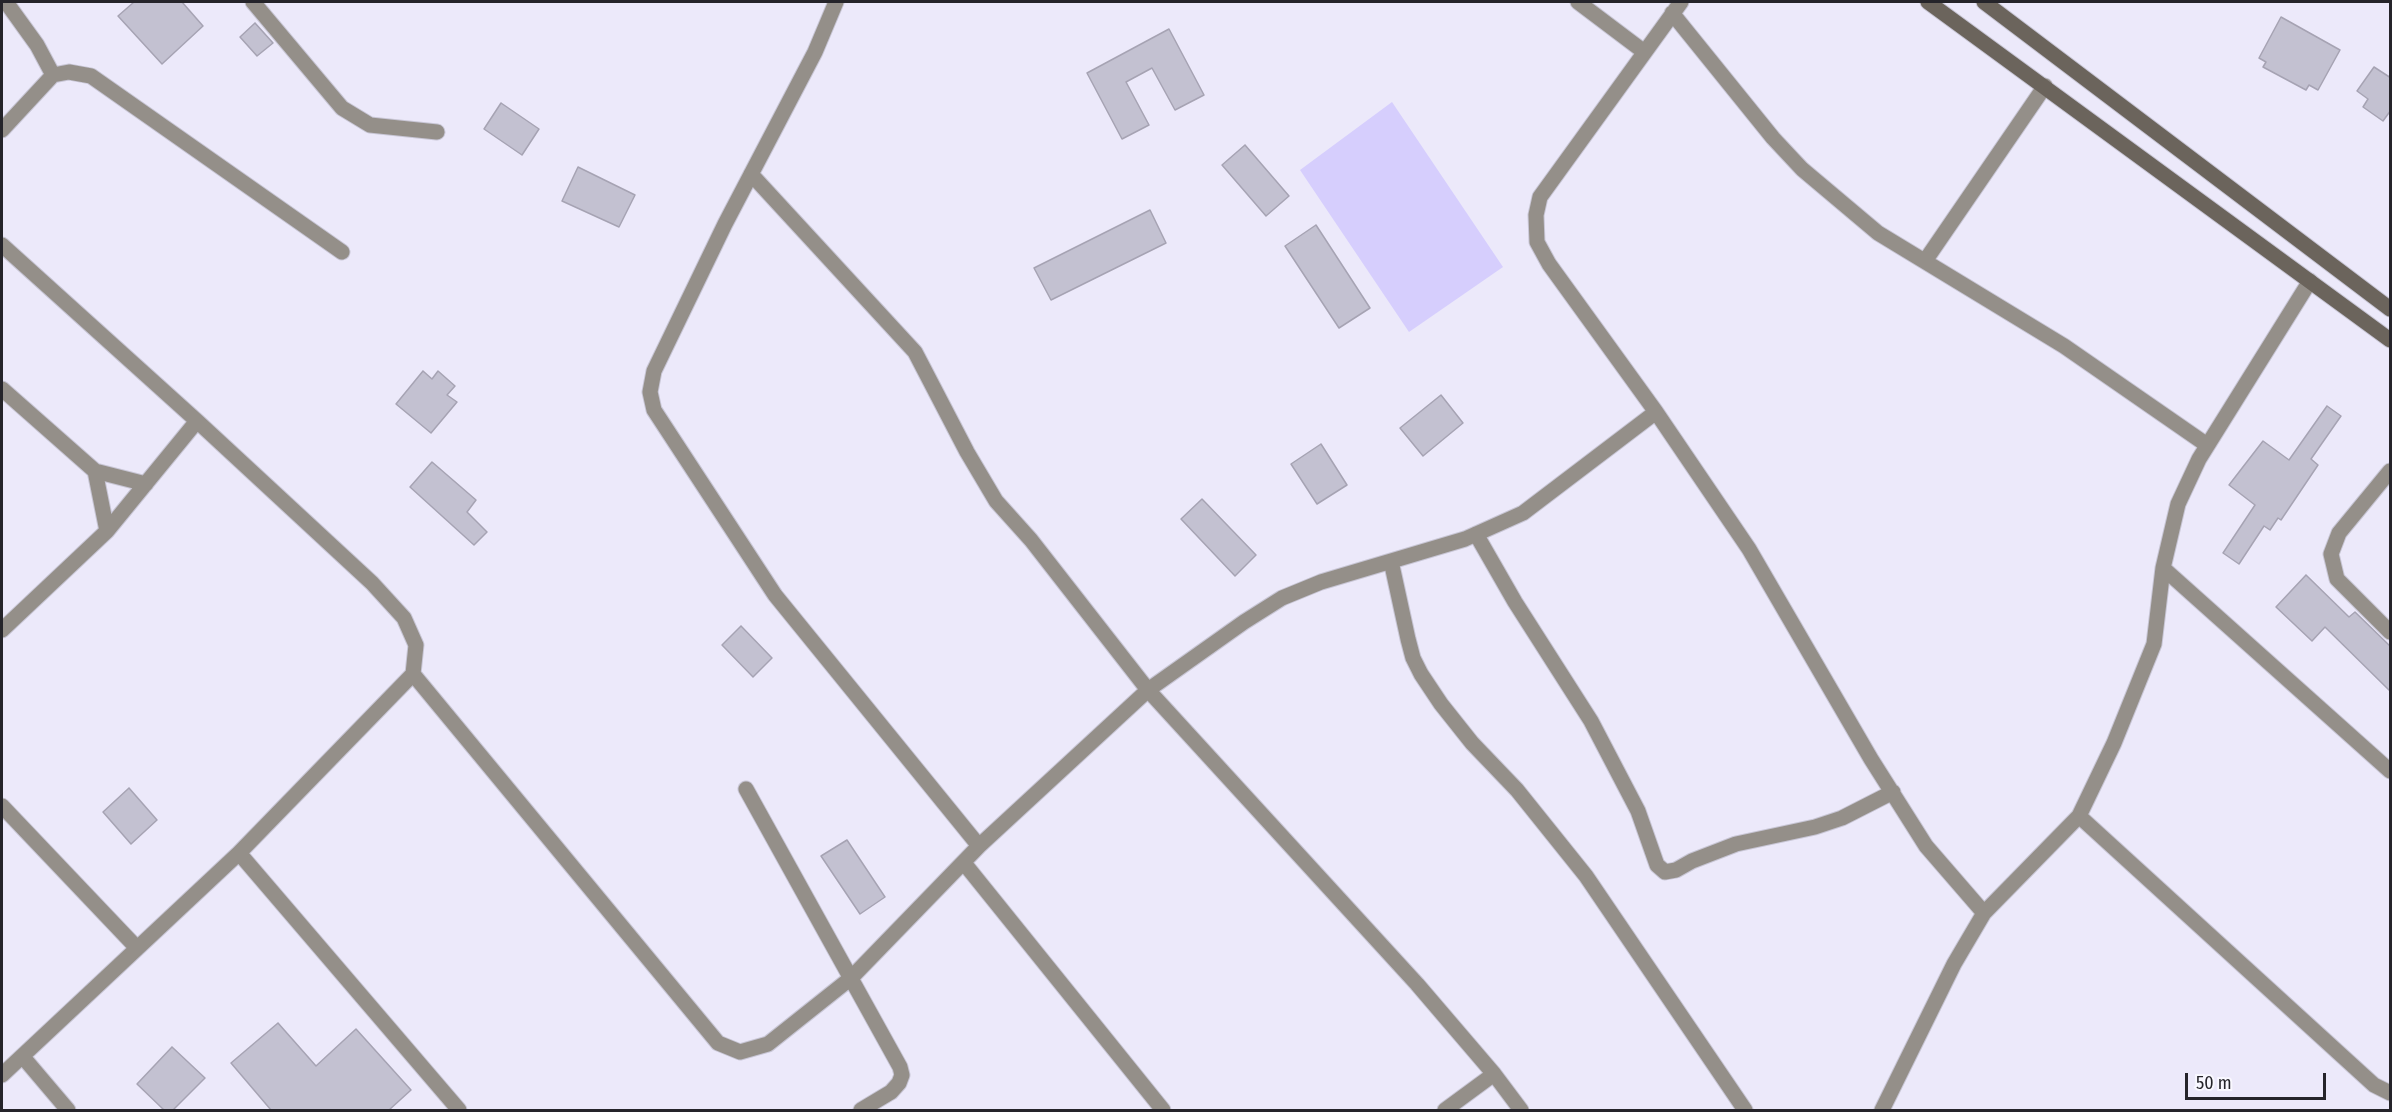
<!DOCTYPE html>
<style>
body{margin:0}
#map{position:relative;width:2392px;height:1112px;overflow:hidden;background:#ece9fa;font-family:"Fira Sans Condensed",sans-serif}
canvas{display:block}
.frame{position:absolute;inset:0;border:3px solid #25242a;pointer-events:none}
.scale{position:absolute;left:2185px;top:1073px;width:141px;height:27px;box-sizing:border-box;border:3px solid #25242a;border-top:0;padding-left:8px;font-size:18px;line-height:21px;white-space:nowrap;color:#25242a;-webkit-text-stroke:4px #f9f8ff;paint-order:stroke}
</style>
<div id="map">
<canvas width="2392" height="1112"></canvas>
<div class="frame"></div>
<div class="scale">50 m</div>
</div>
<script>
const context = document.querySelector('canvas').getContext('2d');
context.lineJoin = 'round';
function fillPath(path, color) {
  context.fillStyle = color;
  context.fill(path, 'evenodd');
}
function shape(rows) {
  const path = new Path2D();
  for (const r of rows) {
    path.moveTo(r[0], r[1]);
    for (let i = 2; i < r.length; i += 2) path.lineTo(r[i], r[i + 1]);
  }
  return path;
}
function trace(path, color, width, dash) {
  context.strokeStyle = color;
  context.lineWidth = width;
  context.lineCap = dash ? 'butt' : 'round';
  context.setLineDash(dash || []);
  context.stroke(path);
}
const green = shape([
 [1392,102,1503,267,1409,332,1300,170]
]);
const building = shape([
 [134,2,182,2,203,26,162,64,118,16,134,2],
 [2281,17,2340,50,2318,90,2309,85,2306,90,2263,67,2266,62,2259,58,2281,17],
 [255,23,273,43,257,56,240,37,255,23],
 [1169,29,1204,95,1175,110,1152,68,1126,82,1149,125,1122,139,1087,73,1169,29],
 [2374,67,2391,78,2391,110,2383,121,2363,107,2368,99,2357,91,2374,67],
 [501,103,539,129,522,155,484,129,501,103],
 [1245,145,1289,196,1266,216,1222,165,1245,145],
 [578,167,635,195,619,227,562,201,578,167],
 [1150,210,1166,243,1051,300,1034,268,1150,210],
 [1316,225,1370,308,1339,328,1285,246,1316,225],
 [423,371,432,379,438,371,455,386,447,395,457,402,431,433,396,404,423,371],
 [1441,395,1463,423,1423,456,1400,428,1441,395],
 [2327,406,2341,416,2311,459,2318,465,2281,520,2278,518,2270,530,2264,526,2239,564,2223,553,2255,505,2229,485,2263,441,2289,460,2327,406],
 [1321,444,1347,485,1317,504,1291,464,1321,444],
 [432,462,476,500,467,512,487,532,474,545,410,487,432,462],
 [1202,499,1256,555,1235,576,1181,519,1202,499],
 [2306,575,2349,617,2355,612,2391,647,2391,692,2325,627,2312,641,2276,607,2306,575],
 [741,626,772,658,753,677,722,645,741,626],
 [129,788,157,820,131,844,103,812,129,788],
 [847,840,885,897,860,914,821,856,847,840],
 [278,1023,316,1066,356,1029,411,1090,389,1110,271,1110,231,1063,278,1023],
 [172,1047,205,1078,173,1110,164,1110,137,1084,172,1047]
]);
const street = shape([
 [6,2,37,45,53,75],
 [253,2,342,108,370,125,437,132],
 [836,2,815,52,725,224,654,371,650,392,654,410,775,595,979,846],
 [1578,2,1643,51],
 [1681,2,1540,197,1536,215,1537,242,1549,264,1656,412,1749,549,1871,759,1926,846,1984,913],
 [1672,13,1773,138,1802,169,1878,233,2064,346,2207,445],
 [2,130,53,75,69,72,91,76,342,252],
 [751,174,915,352,967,452,996,501,1031,540,1148,690,1417,984,1494,1074,1521,1110],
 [2,245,197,421,372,583,404,618,416,645,413,674,239,853,2,1075],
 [1925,261,2045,86],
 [2,389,95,471,146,484],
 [95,471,107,531],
 [2390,471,2339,533,2331,554,2337,579,2390,632],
 [1476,534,1515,602,1591,721,1638,811,1657,865,1665,872,1676,870,1692,861,1736,844,1815,827,1842,818,1893,792],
 [1391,561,1408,639,1413,658,1421,674,1441,704,1472,743,1517,790,1586,876,1745,1110],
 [2163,568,2390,771],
 [2,630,107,531,197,421],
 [413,674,718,1043,740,1052,768,1044,851,978,979,846,1148,690,1244,622,1282,598,1321,582,1465,539,1523,513,1656,412],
 [746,789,900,1067,902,1075,899,1083,891,1092,861,1110],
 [2,806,137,948],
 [2079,816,2374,1085,2390,1093],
 [239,853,459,1110],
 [964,863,1163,1110],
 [23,1057,68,1110],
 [1445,1110,1494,1074],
 [1882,1110,1954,964,1984,913,2079,816,2114,743,2154,644,2163,568,2178,504,2199,459,2310,281]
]);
const secondary = shape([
 [1928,2,2390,340],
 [1984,2,2390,309]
]);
fillPath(green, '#d6cefd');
fillPath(building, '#c3c1d1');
trace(building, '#a6a3b3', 1.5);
trace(street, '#c8c6d5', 17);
trace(secondary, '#c8c6d5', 17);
trace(street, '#948f89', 15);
trace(secondary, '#6b645c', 15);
</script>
